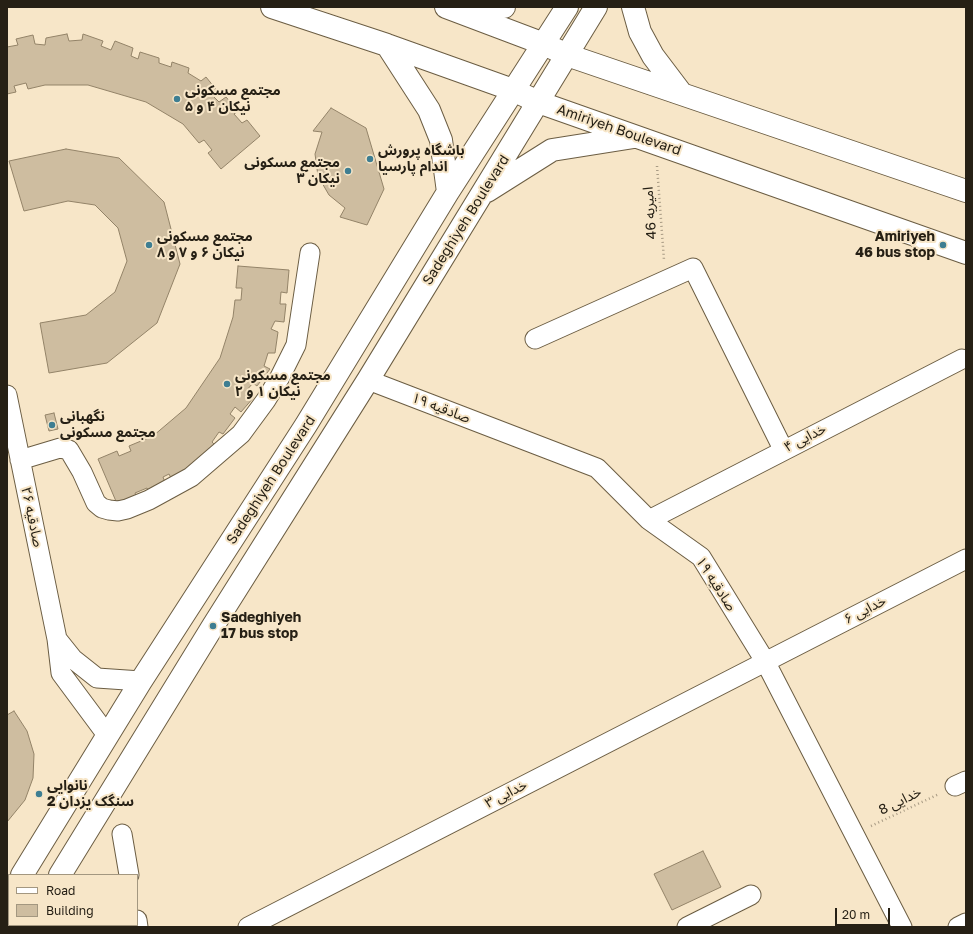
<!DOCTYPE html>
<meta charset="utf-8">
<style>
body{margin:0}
#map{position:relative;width:973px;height:934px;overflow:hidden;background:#f7e6c8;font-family:"Golos Text",sans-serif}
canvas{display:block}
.frame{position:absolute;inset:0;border:8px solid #262015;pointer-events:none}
.legend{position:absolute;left:8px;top:874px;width:130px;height:52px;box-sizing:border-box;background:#f7e6c8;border:1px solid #a39780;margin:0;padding:5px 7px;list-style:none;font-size:12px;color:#262015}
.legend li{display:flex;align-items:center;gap:8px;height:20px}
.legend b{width:20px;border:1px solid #a39780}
.scale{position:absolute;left:835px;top:908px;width:55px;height:18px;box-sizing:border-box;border:2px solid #262015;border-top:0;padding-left:5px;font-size:12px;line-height:14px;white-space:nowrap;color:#262015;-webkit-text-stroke:3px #f7e6c8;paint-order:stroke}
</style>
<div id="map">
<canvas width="973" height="934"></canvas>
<div class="frame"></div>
<ul class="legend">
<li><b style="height:5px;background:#fff"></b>Road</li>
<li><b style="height:11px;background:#cebda0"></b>Building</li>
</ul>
<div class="scale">20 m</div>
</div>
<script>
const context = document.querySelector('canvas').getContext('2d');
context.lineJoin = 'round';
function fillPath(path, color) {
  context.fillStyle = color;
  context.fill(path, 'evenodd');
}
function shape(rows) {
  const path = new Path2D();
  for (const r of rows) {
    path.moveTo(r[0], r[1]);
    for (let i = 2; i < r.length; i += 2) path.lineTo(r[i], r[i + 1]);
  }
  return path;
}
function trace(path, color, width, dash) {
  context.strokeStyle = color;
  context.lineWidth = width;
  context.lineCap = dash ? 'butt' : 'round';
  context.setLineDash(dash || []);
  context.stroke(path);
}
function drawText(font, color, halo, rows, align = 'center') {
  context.font = font + ' "Golos Text","Noto Sans Arabic",sans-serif';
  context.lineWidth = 4;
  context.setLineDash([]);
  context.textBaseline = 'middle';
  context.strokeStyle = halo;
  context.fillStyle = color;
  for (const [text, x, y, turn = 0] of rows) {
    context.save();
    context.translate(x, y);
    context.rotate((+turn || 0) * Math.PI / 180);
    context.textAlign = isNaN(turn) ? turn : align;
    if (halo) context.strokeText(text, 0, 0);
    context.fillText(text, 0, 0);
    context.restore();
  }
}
const building = shape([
 [67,34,69,41,82,40,83,34,103,41,101,46,111,50,115,41,133,48,131,56,138,59,140,52,159,58,159,63,171,67,172,62,189,68,188,73,201,81,206,77,219,93,214,97,219,102,226,97,238,111,234,114,242,123,247,120,260,136,221,169,208,153,212,150,204,140,199,143,183,124,146,102,88,85,45,85,28,89,26,83,14,86,16,92,7,94,7,47,18,45,16,39,33,35,35,44,45,45,46,38,67,34],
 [331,108,366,128,384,189,367,225,340,217,345,208,329,195,318,176,315,154,322,132,313,131,331,108],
 [66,149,119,158,164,202,180,264,157,323,107,363,49,373,40,323,86,315,115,292,127,261,118,228,95,205,68,201,24,211,9,161,66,149],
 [238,266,289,270,287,293,281,292,280,304,286,304,284,322,275,321,271,329,278,332,275,353,268,353,264,366,270,369,257,386,253,383,246,391,254,397,241,412,235,407,230,414,235,418,223,434,219,432,212,442,215,445,191,472,172,480,169,474,163,477,166,485,149,492,147,488,135,493,137,498,118,506,98,459,117,451,119,456,131,451,129,446,153,436,186,408,220,358,233,317,235,300,241,300,242,288,236,288,238,266],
 [54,413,58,429,49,431,45,415,54,413],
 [14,711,27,731,34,754,33,778,25,800,7,822,7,715,14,711],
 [703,851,721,887,672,910,654,874,703,851]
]);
const path = shape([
 [657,166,664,260],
 [871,826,939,794]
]);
const minor = shape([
 [535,339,693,268,783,449],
 [368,380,597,468,649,520,701,557,765,661,902,927],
 [7,395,57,639,61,673,107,735],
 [20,460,60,448,69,450,82,472,96,503,102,508,109,510,118,511,127,509,149,500,191,477,241,434,266,400,280,377,296,345,310,253],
 [649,520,962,359],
 [57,639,73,659,97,678,141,681],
 [955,786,966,781],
 [122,834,129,875],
 [137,920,138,927],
 [248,927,966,559],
 [687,927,751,895],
 [958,927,966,923]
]);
const secondary = shape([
 [272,7,387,45,513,90,538,102,966,253],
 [446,7,544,44,567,55,966,191],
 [633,7,640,32,653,56,681,93],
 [465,13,504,7],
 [387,45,429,110,441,140,448,192],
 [487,191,552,150,634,137],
 [22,875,141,681,306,425,448,192,567,7],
 [60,875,213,626,368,380,596,7],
 [7,899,9,896],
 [27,927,29,925]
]);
const markers = [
 [177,99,4,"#3e7e92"],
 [370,159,4,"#3e7e92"],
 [348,171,4,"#3e7e92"],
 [149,245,4,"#3e7e92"],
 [943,245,4,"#3e7e92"],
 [227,384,4,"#3e7e92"],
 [52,425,4,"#3e7e92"],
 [213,626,4,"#3e7e92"],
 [39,794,4,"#3e7e92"]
];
const poiNames = [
 ["مجتمع مسکونی",185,91],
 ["نیکان ۴ و ۵",185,107],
 ["باشگاه پرورش",378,151],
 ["اندام پارسیا",378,167],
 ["مجتمع مسکونی",340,163,"right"],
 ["نیکان ۳",340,179,"right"],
 ["مجتمع مسکونی",157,237],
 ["نیکان ۶ و ۷ و ۸",157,253],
 ["Amiriyeh",935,237,"right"],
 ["46 bus stop",935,253,"right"],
 ["مجتمع مسکونی",235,376],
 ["نیکان ۱ و ۲",235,392],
 ["نگهبانی",60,417],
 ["مجتمع مسکونی",60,433],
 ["Sadeghiyeh",221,618],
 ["17 bus stop",221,634],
 ["نانوایی",47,786],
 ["سنگک یزدان 2",47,802]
];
const streetNames = [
 ["Amiriyeh Boulevard",619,130,19],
 ["امیریه 46",650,213,-94],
 ["Sadeghiyeh Boulevard",466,220,-58],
 ["صادقیه ۱۹",441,408,21],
 ["خدایی ۴",805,438,-27],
 ["Sadeghiyeh Boulevard",271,480,-57],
 ["صادقیه ۲۶",32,517,78],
 ["صادقیه ۱۹",716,584,57],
 ["خدایی ۶",865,610,-27],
 ["خدایی ۳",506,794,-27],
 ["خدایی 8",900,801,-26]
];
fillPath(building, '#cebda0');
trace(building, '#938368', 1);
trace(minor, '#6b5d43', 21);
trace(secondary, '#6b5d43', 24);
trace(path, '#a89b84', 2.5, [1, 3]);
trace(minor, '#fff', 19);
trace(secondary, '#fff', 22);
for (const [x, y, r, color] of markers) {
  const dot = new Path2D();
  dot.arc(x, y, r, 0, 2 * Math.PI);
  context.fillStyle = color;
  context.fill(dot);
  trace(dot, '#f7e6c8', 1.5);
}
drawText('bold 14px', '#262015', '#f7e6c8', poiNames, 'left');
drawText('14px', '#262015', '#f7e6c8', streetNames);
</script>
